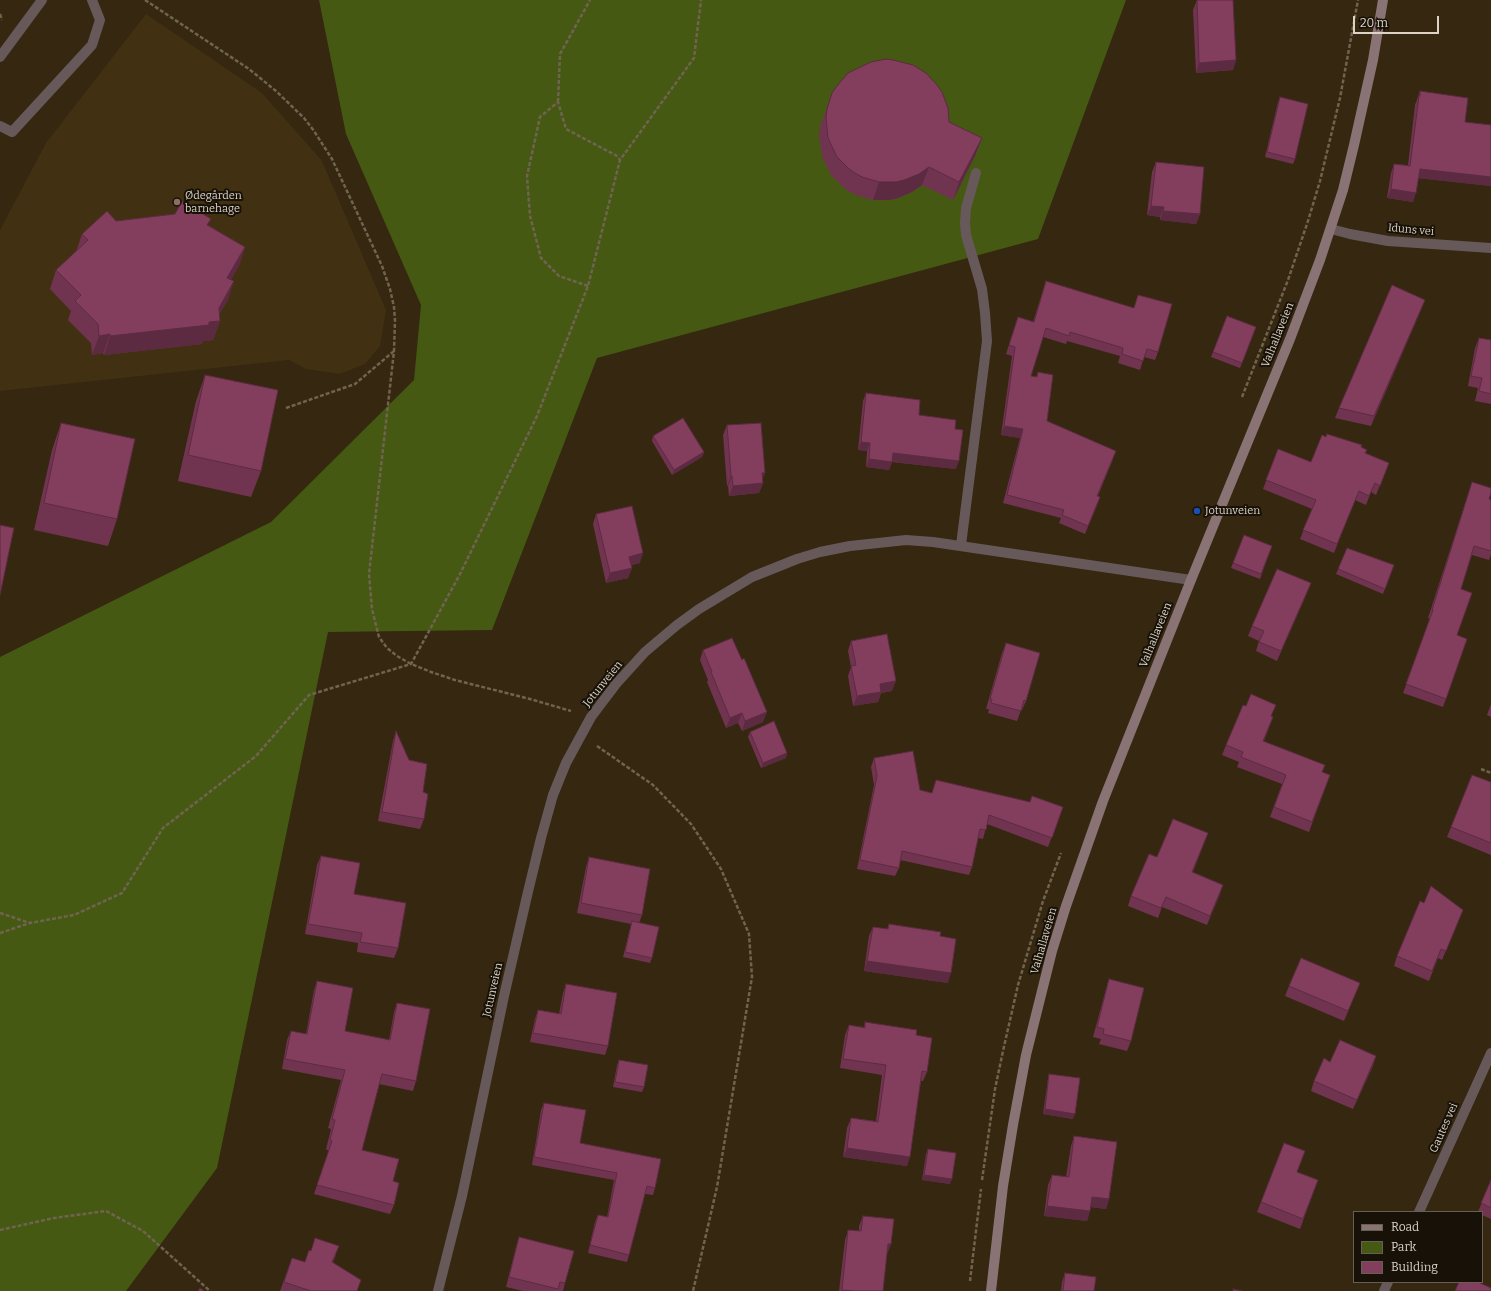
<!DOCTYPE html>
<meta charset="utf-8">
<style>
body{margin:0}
#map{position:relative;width:1491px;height:1291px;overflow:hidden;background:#352710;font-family:Bitter,serif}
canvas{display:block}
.legend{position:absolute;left:1353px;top:1211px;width:130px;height:72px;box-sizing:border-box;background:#171108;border:1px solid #665f54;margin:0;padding:5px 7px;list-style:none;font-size:12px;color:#dcd3c6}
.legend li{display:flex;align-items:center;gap:8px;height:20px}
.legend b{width:20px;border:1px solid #665f54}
.scale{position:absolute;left:1353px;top:16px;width:86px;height:18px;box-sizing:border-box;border:2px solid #dcd3c6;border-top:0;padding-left:5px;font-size:12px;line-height:14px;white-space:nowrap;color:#dcd3c6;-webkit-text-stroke:3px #171108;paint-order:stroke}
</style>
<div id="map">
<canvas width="1491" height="1291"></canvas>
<ul class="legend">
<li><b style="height:5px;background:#8a7375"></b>Road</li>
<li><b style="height:11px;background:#455913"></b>Park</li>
<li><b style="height:11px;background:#833d5d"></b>Building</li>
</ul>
<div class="scale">20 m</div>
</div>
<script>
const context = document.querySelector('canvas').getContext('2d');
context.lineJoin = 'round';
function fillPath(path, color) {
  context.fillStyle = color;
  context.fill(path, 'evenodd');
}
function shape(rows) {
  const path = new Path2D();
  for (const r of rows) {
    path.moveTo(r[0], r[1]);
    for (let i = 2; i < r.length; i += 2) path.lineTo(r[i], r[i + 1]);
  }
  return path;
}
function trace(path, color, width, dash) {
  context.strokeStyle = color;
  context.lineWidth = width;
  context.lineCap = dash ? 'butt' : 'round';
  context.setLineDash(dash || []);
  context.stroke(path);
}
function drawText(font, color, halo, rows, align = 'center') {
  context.font = font + ' Bitter,serif';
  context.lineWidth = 4;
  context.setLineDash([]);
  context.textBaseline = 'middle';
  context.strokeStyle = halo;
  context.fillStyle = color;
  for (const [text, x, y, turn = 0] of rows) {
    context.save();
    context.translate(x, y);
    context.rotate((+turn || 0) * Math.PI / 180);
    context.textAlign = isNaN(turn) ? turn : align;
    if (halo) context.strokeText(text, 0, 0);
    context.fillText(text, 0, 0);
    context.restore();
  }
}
const built = shape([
 [146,14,262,93,322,161,386,310,380,346,365,364,340,374,306,369,289,360,0,391,0,230,46,143]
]);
const green = shape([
 [319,0,1126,0,1038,239,597,358,492,630,328,632,217,1168,126,1291,0,1291,0,657,271,522,414,380,421,305,346,134]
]);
const path = shape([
 [145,0,249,69,276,91,304,118,314,131,332,159,382,266,390,289,394,307,395,320,394,351,369,574,372,609,379,637,387,648,397,656,411,664,431,672,455,680,530,699,571,711],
 [0,14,2,20],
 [558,102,560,54,590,0],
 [588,286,559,276,541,258,530,216,527,176,540,117,558,102,566,129,617,156,620,160],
 [1242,397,1288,280,1308,221,1320,181,1340,98,1358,0],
 [286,408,355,384,394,351],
 [597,746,653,785,691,824,721,869,749,934,752,977,717,1187,693,1291],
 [1481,769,1491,773],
 [0,913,30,923,74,915,122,893,163,828,256,756,309,695,411,664,459,576,537,416,588,286,620,160,694,58,701,0],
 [0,933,30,923],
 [982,1180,995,1089,1003,1051,1018,985,1043,901,1061,853],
 [0,1230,54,1218,106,1211,143,1231,210,1291],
 [970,1281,981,1189]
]);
const lane = shape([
 [0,126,12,132,92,45,100,20,92,0],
 [961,545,987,341,985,313,982,289,966,235,965,223,966,208,976,173]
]);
const street = shape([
 [0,57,42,0],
 [1331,229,1350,234,1388,241,1491,248],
 [1419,1212,1491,1053],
 [438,1291,462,1196,504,996,527,896,541,838,553,795,566,763,591,717,616,684,645,652,677,625,699,609,752,577,797,559,820,552,850,546,906,540,933,542,1191,580],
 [1384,1291,1388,1282]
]);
const secondary = shape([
 [991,1291,1003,1186,1013,1125,1026,1055,1052,951,1066,906,1103,801,1191,580,1290,339,1320,260,1343,190,1354,145,1373,60,1383,0]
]);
const wall = shape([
 [1197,0,1236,60,1233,70,1196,73,1193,10],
 [1420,91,1465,122,1491,125,1491,186,1418,178,1413,202,1387,198,1391,173,1394,164,1408,165,1415,105],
 [832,93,949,122,982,138,975,156,953,200,922,185,912,192,898,198,890,200,873,200,856,195,848,191,842,186,831,175,822,156,819,135,820,127],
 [1280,97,1295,159,1293,164,1265,157,1278,102],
 [1156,162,1200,214,1196,224,1160,220,1160,217,1147,215,1152,172],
 [116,221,208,225,245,247,239,266,231,279,228,300,219,314,220,321,213,340,203,341,202,344,104,355,103,353,92,355,91,343,68,320,71,311,50,289,56,270,76,252,82,234],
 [1046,281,1134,308,1138,295,1158,352,1155,360,1144,357,1140,370,1118,363,1120,356,1067,341,1066,344,1043,337,1031,376,1036,377,1038,372,1047,421,1113,459,1098,496,1100,497,1085,534,1059,523,1061,518,1003,503,1020,438,1001,435,1012,356,1006,354,1018,317,1033,322],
 [1421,310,1371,426,1335,418,1339,408],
 [1227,316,1256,327,1240,368,1211,357],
 [1479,338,1491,340,1491,404,1475,401,1478,388,1468,386,1475,348],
 [205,375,261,471,251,497,178,481,196,401],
 [866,393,919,415,955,429,956,469,892,462,889,470,866,467,867,451,858,450,863,401],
 [61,423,117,519,108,546,34,530,52,450],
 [727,425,762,479,763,483,759,493,729,496,728,486,727,486,723,435],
 [653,436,704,452,702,457,672,475,652,441],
 [1326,437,1361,447,1367,450,1365,453,1389,463,1376,495,1371,492,1366,505,1355,500,1334,553,1300,539,1312,509,1263,489,1278,449,1311,462],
 [1472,482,1489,499,1491,500,1491,554,1489,560,1472,555,1461,589,1457,635,1467,639,1443,707,1403,693,1430,619,1428,618],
 [596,514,640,563,631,565,632,568,628,578,606,583,593,524],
 [1244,535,1272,546,1260,579,1231,568],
 [1394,565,1383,594,1336,574,1338,569],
 [1311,583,1307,593,1277,661,1256,651,1259,641,1248,636,1252,626],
 [851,641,892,691,881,693,878,702,853,706,848,676,851,667,848,651],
 [1006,643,1026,701,1022,710,1021,710,1017,721,988,713,989,709,986,709,1002,653],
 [703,650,742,660,763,722,742,731,738,723,726,728,707,682,708,680,700,660],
 [1491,704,1491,717,1487,715],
 [1272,716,1273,717,1264,741,1322,772,1330,775,1309,832,1270,817,1282,784,1237,767,1239,762,1222,755,1226,745],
 [396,731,423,792,424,819,420,829,378,821,393,741],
 [750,732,787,753,786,758,761,768,748,737],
 [874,758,920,790,932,793,936,780,1030,802,1063,807,1048,847,987,824,983,839,978,838,972,867,969,875,900,860,899,868,895,876,857,869,874,785,871,767],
 [1491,782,1491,855,1447,837,1451,827],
 [1208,833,1193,872,1223,885,1207,925,1162,907,1158,918,1128,906,1131,896,1157,857],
 [321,856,354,894,398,948,394,958,357,952,358,943,305,934,317,865],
 [589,857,642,915,639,923,652,958,650,963,623,957,631,924,577,913,586,867],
 [1424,903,1463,910,1442,960,1438,958,1429,981,1394,966,1397,956],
 [889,924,940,936,948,983,864,971,869,936,873,927,887,929],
 [1109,979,1131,1041,1127,1051,1099,1044,1101,1039,1093,1037,1106,989],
 [317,981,345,1031,389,1040,394,1012,397,1003,416,1081,413,1091,379,1084,362,1150,393,1181,394,1205,390,1214,314,1194,329,1151,326,1149,331,1129,328,1128,341,1080,282,1069,287,1040,291,1031,306,1034,314,990],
 [1360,983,1344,1021,1285,996,1289,986],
 [566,984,608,1046,605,1055,530,1042,535,1019,538,1010,559,1014,563,993],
 [865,1022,916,1035,927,1072,923,1081,921,1081,907,1166,843,1157,847,1128,851,1118,876,1121,882,1075,840,1068,845,1035,849,1025,864,1027],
 [1376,1056,1373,1066,1353,1109,1311,1091,1314,1081],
 [619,1060,644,1087,642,1092,613,1087,617,1065],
 [1049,1074,1073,1119,1043,1114,1048,1079],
 [544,1103,580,1143,655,1188,653,1195,645,1194,629,1255,627,1262,588,1253,595,1222,598,1215,607,1217,614,1180,532,1165,541,1110],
 [1074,1136,1109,1199,1106,1209,1091,1207,1087,1221,1044,1216,1048,1185,1052,1175,1066,1177,1071,1146],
 [1284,1143,1297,1172,1318,1180,1300,1229,1257,1212],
 [928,1149,950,1184,922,1180,926,1154],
 [1491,1180,1491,1219,1482,1215,1482,1212,1478,1212],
 [863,1216,891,1244,887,1254,886,1254,883,1291,839,1291,845,1240,848,1230,859,1231,859,1226],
 [519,1237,565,1283,563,1291,523,1291,506,1287,516,1247],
 [311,1251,336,1255,333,1262,357,1291,280,1291,292,1258,305,1262],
 [1065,1273,1094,1291,1061,1291,1062,1282]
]);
const shadedWall = shape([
 [1236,60,1233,70,1196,73,1199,63],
 [982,138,975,156,953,200,959,182],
 [929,167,922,185,912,192,898,198,890,200,873,200,879,182],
 [1420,169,1491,177,1491,186,1416,178],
 [1391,189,1416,193,1413,202,1387,198],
 [1151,206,1164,207,1160,217,1147,215],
 [1163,211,1200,214,1196,224,1160,220],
 [245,247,239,266,220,296,227,278],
 [234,281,228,300,215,321,220,321,213,340,203,341,202,344,104,355,110,336,219,308],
 [1425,300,1421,310,1371,426,1374,416],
 [110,334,103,353,92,355,99,336],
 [1004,426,1023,429,1020,438,1001,435],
 [861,442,870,443,867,451,858,450],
 [704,452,702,457,672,475,674,470],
 [893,453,959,461,956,469,892,462,889,470,866,467,869,459],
 [762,473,765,473,761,483],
 [731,476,732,476,728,486,727,486],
 [763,483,759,493,729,496,733,486],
 [1100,497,1097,506,1085,534,1088,526],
 [643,553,640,563,626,567,629,557],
 [632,568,628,578,606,583,610,573],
 [1311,583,1307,593,1277,661,1281,651],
 [896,681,892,691,881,693,878,702,853,706,857,696,880,684],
 [767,712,763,722,742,731,745,721],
 [742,713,738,723,726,728,730,718],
 [787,753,786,758,761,768,763,763],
 [1223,885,1220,895,1207,925,1210,916],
 [867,961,951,973,948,983,864,971],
 [1376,1056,1373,1066,1353,1109,1357,1100],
 [1045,1109,1075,1114,1073,1119,1043,1114],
 [847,1148,910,1157,907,1166,843,1157],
 [924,1175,952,1179,950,1184,922,1180],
 [1092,1197,1109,1199,1106,1209,1089,1207],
 [1047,1206,1090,1211,1087,1221,1044,1216],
 [888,1244,891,1244,887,1254,884,1254],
 [842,1290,855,1291,841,1291]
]);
const building = shape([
 [1197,0,1233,0,1236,60,1199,63,1197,0],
 [886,59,893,60,913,65,926,73,937,85,942,92,948,108,949,122,982,138,959,182,929,167,919,174,904,180,896,182,879,182,862,177,855,173,848,168,837,157,828,138,826,117,827,109,832,93,837,86,848,73,871,62,886,59],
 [1420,91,1468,98,1465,122,1491,125,1491,177,1420,169,1416,193,1391,189,1394,164,1410,166,1419,96,1420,96,1420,91],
 [1280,97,1308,104,1295,159,1267,152,1280,97],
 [1156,162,1204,167,1200,214,1163,211,1164,207,1151,206,1156,162],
 [182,201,211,219,207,225,245,247,227,278,234,281,219,308,220,321,209,322,209,325,110,336,110,334,99,336,98,324,75,301,81,295,56,270,88,240,82,234,107,211,116,221,175,214,182,201],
 [1046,281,1134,308,1138,295,1172,304,1158,352,1147,349,1143,361,1122,354,1123,348,1070,332,1069,336,1046,328,1031,376,1037,377,1038,372,1053,375,1047,421,1116,451,1097,496,1100,497,1088,526,1062,515,1064,510,1007,495,1023,429,1004,426,1015,347,1009,345,1018,317,1034,322,1046,281],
 [1392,285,1425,300,1374,416,1339,408,1392,285],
 [1227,316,1256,327,1242,363,1213,352,1227,316],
 [1479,338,1491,340,1491,394,1479,391,1482,378,1471,376,1479,338],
 [205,375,278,390,261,471,188,455,205,375],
 [866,393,920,400,919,415,956,420,955,429,963,430,959,461,893,453,892,462,869,459,870,443,861,442,866,393],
 [683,418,704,452,674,470,653,436,683,418],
 [61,423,135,439,117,519,44,503,61,423],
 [761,423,765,473,762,473,763,483,733,486,732,476,731,476,727,425,761,423],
 [1327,434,1362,445,1361,447,1367,450,1365,453,1389,463,1380,486,1375,483,1369,496,1359,491,1337,544,1303,530,1316,500,1266,480,1278,449,1311,462,1322,435,1326,437,1327,434],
 [1472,482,1491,488,1491,493,1489,499,1491,500,1491,551,1474,546,1461,589,1472,593,1457,635,1467,639,1446,699,1406,684,1433,610,1432,610,1472,482],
 [632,506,643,553,629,557,632,568,610,573,596,514,632,506],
 [0,525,14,528,0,595,0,525],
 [1244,535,1272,546,1261,574,1233,563,1244,535],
 [1347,548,1394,565,1385,589,1338,569,1347,548],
 [1277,569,1311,583,1281,651,1259,642,1264,631,1252,626,1277,569],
 [887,634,896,681,880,684,881,692,857,696,851,666,856,665,851,641,887,634],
 [732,638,742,660,744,658,767,712,745,721,742,713,730,718,711,672,712,672,703,650,732,638],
 [1006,643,1040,653,1026,701,1024,700,1021,711,991,703,992,699,990,699,1006,643],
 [1251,694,1276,705,1271,716,1273,717,1263,741,1325,765,1322,772,1330,775,1312,822,1274,807,1286,775,1241,757,1243,752,1226,745,1243,705,1246,706,1251,694],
 [774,721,787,753,763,763,750,732,774,721],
 [396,731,409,760,427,764,423,792,428,794,424,819,382,812,396,731],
 [913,751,920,790,932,793,936,780,1030,802,1032,796,1063,807,1052,838,989,815,986,830,980,829,972,867,902,851,899,868,860,860,877,776,874,758,913,751],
 [1472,775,1491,782,1491,843,1451,827,1472,775],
 [1173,819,1208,833,1192,872,1223,885,1210,916,1166,897,1161,908,1131,896,1149,854,1157,857,1173,819],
 [321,856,360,863,354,894,406,903,398,948,360,942,362,933,308,924,321,856],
 [589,857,650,869,642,915,581,903,589,857],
 [1431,886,1463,910,1446,951,1441,949,1432,971,1397,956,1420,901,1424,903,1431,886],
 [632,921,659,927,652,958,625,952,632,921],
 [889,924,941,932,940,936,956,939,951,973,867,961,873,927,888,929,889,924],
 [1301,958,1360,983,1348,1011,1289,986,1301,958],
 [1109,979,1144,988,1131,1041,1103,1034,1104,1029,1097,1027,1109,979],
 [317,981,353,988,345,1031,390,1040,397,1003,430,1009,416,1081,382,1074,362,1150,399,1159,393,1181,399,1183,394,1205,317,1185,332,1141,330,1140,335,1120,332,1119,345,1070,285,1059,291,1031,307,1034,317,981],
 [566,984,617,993,608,1046,533,1033,538,1010,561,1014,566,984],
 [865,1022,917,1030,916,1035,932,1038,927,1072,922,1071,910,1157,847,1148,851,1118,878,1122,886,1065,843,1059,849,1025,865,1028,865,1022],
 [1340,1040,1376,1056,1357,1100,1314,1081,1324,1058,1330,1062,1340,1040],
 [619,1060,648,1065,644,1087,615,1082,619,1060],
 [1049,1074,1080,1078,1075,1114,1045,1109,1049,1074],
 [544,1103,586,1110,580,1143,661,1159,655,1188,647,1186,629,1255,590,1245,598,1215,608,1217,617,1173,534,1157,544,1103],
 [1074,1136,1117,1142,1109,1199,1092,1197,1090,1211,1047,1206,1052,1175,1069,1177,1074,1136],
 [1284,1143,1305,1151,1297,1172,1318,1180,1303,1219,1261,1202,1284,1143],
 [928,1149,956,1153,952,1179,924,1175,928,1149],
 [1491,1180,1491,1208,1481,1203,1491,1180],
 [863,1216,894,1219,891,1244,888,1244,883,1291,855,1291,842,1290,848,1230,861,1231,863,1216],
 [519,1237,574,1251,565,1283,560,1282,558,1289,509,1277,519,1237],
 [315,1238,339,1246,332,1262,361,1280,357,1291,311,1291,284,1282,292,1258,305,1262,309,1250,311,1251,315,1238],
 [1065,1273,1096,1277,1094,1291,1063,1291,1065,1273],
 [1459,1282,1478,1282,1491,1288,1491,1291,1455,1291,1459,1282],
 [200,1288,204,1291,198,1291,200,1288],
 [1233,1289,1242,1291,1233,1291,1233,1289]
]);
const markers = [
 [177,202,4,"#8d6e63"],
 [1197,511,4,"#1a4fb4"]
];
const poiNames = [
 ["Ødegården",185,196],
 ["barnehage",185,209],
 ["Jotunveien",1205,511]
];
const streetNames = [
 ["Iduns vei",1411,230,5],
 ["Valhallaveien",1278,335,-68],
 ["Valhallaveien",1156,635,-68],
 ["Jotunveien",603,684,-51],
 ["Valhallaveien",1044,941,-74],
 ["Jotunveien",493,990,-77],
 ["Gautes vei",1444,1128,-66]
];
fillPath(built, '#423012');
fillPath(green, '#455913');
trace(path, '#706451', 2.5, [4, 2]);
trace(lane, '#67595a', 10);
trace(street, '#67595a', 10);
trace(secondary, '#8a7375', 10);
fillPath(wall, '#713450');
fillPath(shadedWall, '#5c2b41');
fillPath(building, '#833d5d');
trace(building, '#5c2b41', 1);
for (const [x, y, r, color] of markers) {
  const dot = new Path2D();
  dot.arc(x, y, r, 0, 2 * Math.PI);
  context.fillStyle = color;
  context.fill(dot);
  trace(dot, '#171108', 1.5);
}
drawText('11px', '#dcd3c6', '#171108', poiNames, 'left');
drawText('11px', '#dcd3c6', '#171108', streetNames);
</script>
